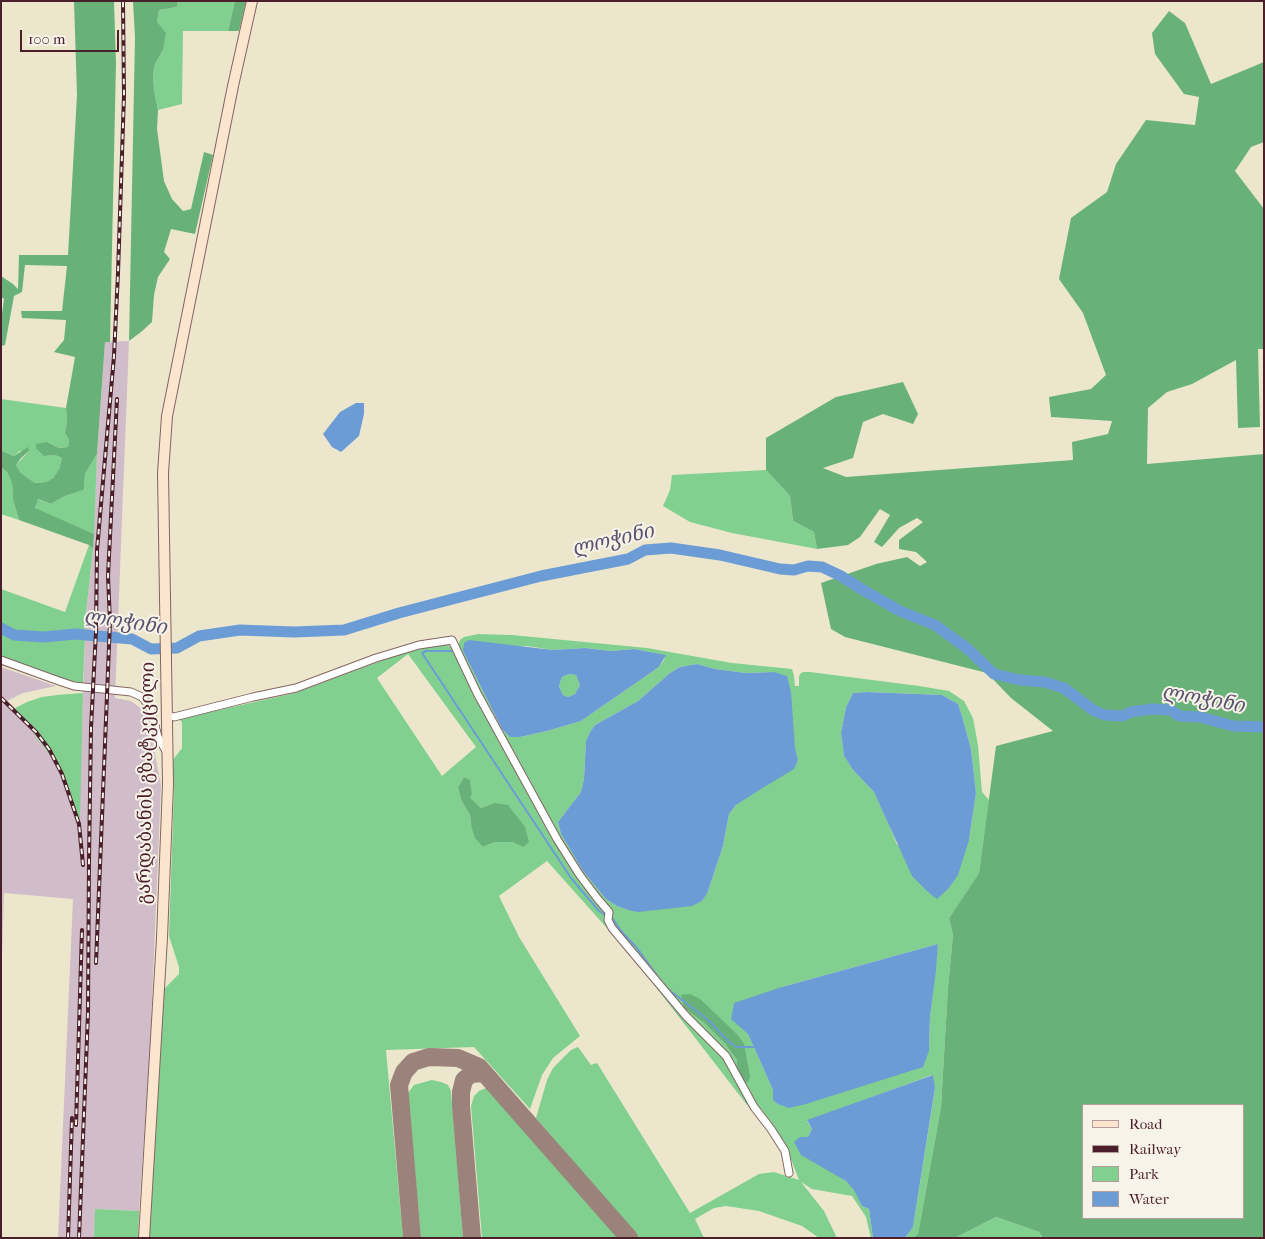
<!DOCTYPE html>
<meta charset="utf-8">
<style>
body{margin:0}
#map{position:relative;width:1265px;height:1239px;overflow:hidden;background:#ece7cc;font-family:"IM FELL French Canon",serif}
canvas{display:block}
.frame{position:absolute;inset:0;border:2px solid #4a1f2b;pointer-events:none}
.legend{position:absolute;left:1082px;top:1104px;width:162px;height:115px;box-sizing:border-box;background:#f7f3e8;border:1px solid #b29e9c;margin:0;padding:6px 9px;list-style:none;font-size:15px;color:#4a1f2b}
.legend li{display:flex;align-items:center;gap:10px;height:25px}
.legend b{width:25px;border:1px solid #b29e9c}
.scale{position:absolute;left:20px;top:30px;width:99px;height:22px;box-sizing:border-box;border:2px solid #4a1f2b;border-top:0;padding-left:6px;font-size:15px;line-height:18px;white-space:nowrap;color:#4a1f2b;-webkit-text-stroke:4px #f7f3e8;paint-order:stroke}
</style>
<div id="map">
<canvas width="1265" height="1239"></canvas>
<div class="frame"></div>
<ul class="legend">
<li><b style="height:6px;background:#fbe5cf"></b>Road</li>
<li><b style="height:6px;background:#4a1f2b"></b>Railway</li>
<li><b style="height:14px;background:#81d08f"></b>Park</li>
<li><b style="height:14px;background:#6c9cd6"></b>Water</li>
</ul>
<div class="scale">100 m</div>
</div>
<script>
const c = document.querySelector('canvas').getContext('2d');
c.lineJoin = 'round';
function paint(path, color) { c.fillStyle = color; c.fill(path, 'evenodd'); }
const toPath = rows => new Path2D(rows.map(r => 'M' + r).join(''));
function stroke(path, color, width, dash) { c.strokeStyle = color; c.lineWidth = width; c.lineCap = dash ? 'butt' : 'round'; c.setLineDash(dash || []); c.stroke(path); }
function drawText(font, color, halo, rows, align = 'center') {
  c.font = font + ' "IM FELL French Canon","Noto Serif Georgian",serif'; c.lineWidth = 4; c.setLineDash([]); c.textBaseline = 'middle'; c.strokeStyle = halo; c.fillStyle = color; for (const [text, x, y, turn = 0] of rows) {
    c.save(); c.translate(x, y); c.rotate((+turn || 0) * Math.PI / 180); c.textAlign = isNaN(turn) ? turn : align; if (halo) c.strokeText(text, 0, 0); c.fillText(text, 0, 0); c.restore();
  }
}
const industrial = toPath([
 [129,341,115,698,131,701,142,709,149,723,161,785,150,1050,139,1211,96,1209,94,1238,58,1238,73,899,4,893,1,988,1,667,56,686,23,693,7,701,15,708,61,770,79,818,83,693,86,613,93,549,97,454,105,342]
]);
const green = toPath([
 [178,1,235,1,228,31,183,31,182,104,158,110,154,90,153,74,155,64,163,50,157,22,159,10,177,7],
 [1,399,66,408,67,421,65,433,69,440,68,447,59,448,47,442,44,456,55,455,62,458,59,469,53,478,46,482,35,483,21,473,16,465,29,451,20,451,14,456,2,451],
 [97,454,94,534,35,509,37,499,51,504,65,496,84,490,85,474],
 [1,467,7,472,12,483,13,500,19,520,1,514],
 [766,470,790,496,793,521,814,532,817,549,732,533,690,522,663,506,670,490,672,475],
 [89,545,93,549,86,613,83,683,71,682,1,656,1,589,65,612],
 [478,634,512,635,647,648,732,663,792,669,794,676,795,686,799,686,799,677,800,674,803,672,810,672,919,686,949,691,964,701,973,718,978,745,982,792,989,800,979,873,949,918,953,935,948,987,941,1107,918,1234,913,1238,905,1238,913,1227,935,1089,932,1075,807,1121,812,1129,808,1137,832,1172,846,1181,855,1190,862,1206,869,1209,873,1238,871,1238,866,1217,852,1196,812,1189,801,1182,824,1211,837,1238,819,1238,802,1226,759,1211,726,1206,714,1208,695,1219,704,1238,638,1238,536,1118,547,1080,553,1068,571,1050,578,1047,591,1065,597,1063,690,1213,759,1174,774,1172,799,1180,787,1149,769,1119,755,1102,747,1105,631,955,547,861,499,896,519,937,580,1036,553,1058,542,1075,530,1109,474,1047,386,1050,403,1238,149,1238,163,990,179,974,179,967,169,936,174,790,172,761,182,748,182,722,179,719,295,693,413,649,446,644,452,648,458,646,460,640,464,637],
 [527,646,553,650,585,648,611,651,634,649,665,655,664,660,659,667,581,721,547,731,520,737,510,737,502,729,463,651],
 [408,654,476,747,442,776,377,678],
 [697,664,715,669,746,673,774,672,798,761,736,805,729,814,723,846,707,894,702,901,628,910,617,906,606,899,583,871,561,834,558,822,581,792,584,779,586,741,590,732,595,725,638,701,670,673,680,667],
 [867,692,942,695,958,704,962,716,971,749,976,793,969,840,897,845,888,822,874,792,853,770,844,756,841,733,846,707,853,693],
 [464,777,470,781,472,793,469,798,481,808,494,803,523,847,512,842,495,842,483,847,471,825,470,815,461,800,458,787],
 [938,944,930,1017,929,1051,773,1100,773,1090,748,1034,782,987],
 [684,1008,718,1017,737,1034,737,1071,737,1060,725,1044,704,1023],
 [569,674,576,675,580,685,575,694,568,697,563,695,559,686,562,677],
 [83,693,80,820,61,770,15,708,27,702,42,697,57,695],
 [432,1080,441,1082,448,1085,451,1091,463,1238,421,1238,408,1093,414,1085],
 [486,1088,493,1090,504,1100,618,1238,482,1238,471,1106,474,1096,479,1091],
 [95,1209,139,1211,138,1238,94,1238],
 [996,1217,1039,1232,1043,1238,955,1238]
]);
const forest = toPath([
 [74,1,114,1,116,63,110,342,105,342,97,454,85,474,84,490,65,496,51,504,38,499,35,508,94,534,93,549,89,545,19,520,13,500,12,483,7,472,1,467,1,449,2,451,14,456,28,447,29,451,21,458,16,465,21,473,35,483,46,482,53,478,59,469,62,458,55,455,44,456,36,448,36,444,47,442,59,448,68,447,69,440,65,433,67,421,66,408,75,357,54,352,64,340,66,320,22,318,21,311,62,311,67,266,25,265,22,292,14,296,5,345,1,346,1,321,4,299,1,297,1,276,13,284,18,289,19,255,68,255,77,95],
 [133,1,178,1,177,7,159,10,157,22,166,33,163,50,155,64,153,74,154,90,158,110,157,129,164,181,172,199,183,211,191,209,204,152,213,155,195,234,171,229,164,252,170,259,158,277,154,295,152,322,141,332,129,341,135,37],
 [235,1,246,1,239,31,228,31],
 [1169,11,1185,23,1211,84,1264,62,1264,142,1251,147,1235,171,1264,209,1264,349,1258,349,1260,427,1238,428,1236,360,1192,384,1167,392,1148,408,1147,464,1264,454,1264,1238,1043,1238,1039,1232,996,1217,955,1238,913,1238,918,1234,941,1107,948,987,953,935,949,918,979,873,996,746,1053,731,1011,698,987,673,845,637,831,629,821,583,876,564,907,557,920,566,927,562,916,552,899,549,899,540,923,522,917,518,899,528,882,547,874,542,890,515,880,509,860,537,848,545,817,549,814,532,793,521,790,496,766,470,766,438,836,397,903,382,918,414,913,424,883,414,863,422,853,458,823,468,846,477,1073,460,1072,442,1108,434,1112,421,1051,417,1049,397,1091,389,1106,375,1083,313,1059,279,1071,218,1107,192,1116,164,1146,120,1195,125,1199,97,1184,94,1155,54,1152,33],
 [1244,1105,1244,1218,1084,1218,1084,1105],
 [464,777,470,780,472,793,470,798,481,808,494,803,508,805,525,827,529,842,523,847,512,842,495,842,483,847,475,838,471,825,470,815,461,800,458,787],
 [690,994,700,999,737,1034,744,1044,750,1076,748,1083,741,1079,737,1071,737,1060,725,1044,704,1023,684,1008,681,995]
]);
const water = toPath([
 [356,403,364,403,364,414,359,436,341,452,332,447,323,434,340,412],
 [469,640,553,650,585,648,611,651,634,649,666,655,659,667,581,721,547,731,520,737,510,737,502,729,463,651,464,643],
 [569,674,576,675,580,685,575,694,568,697,563,695,559,686,562,677],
 [697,664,715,669,746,673,774,672,787,676,791,692,795,748,798,760,794,769,761,789,736,805,729,814,723,846,707,894,702,901,692,906,638,912,628,910,617,906,606,899,583,871,561,834,558,822,581,792,584,779,586,741,590,732,595,725,638,701,670,673,680,667],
 [867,692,942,695,958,704,962,716,971,749,976,793,969,840,958,875,948,889,937,899,928,892,912,876,874,792,853,770,844,756,841,733,846,707,853,693],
 [938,944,936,970,930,1017,929,1051,923,1067,806,1104,789,1108,778,1104,773,1100,773,1090,748,1034,731,1019,734,1003,782,987],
 [933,1075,935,1088,913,1227,905,1238,873,1238,869,1209,862,1206,854,1190,846,1181,801,1155,794,1142,800,1137,808,1137,812,1129,807,1120]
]);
const stream = toPath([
 [452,651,426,651,422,653,571,878,599,911,604,914],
 [613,919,622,932,637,948,661,981],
 [669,990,707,1019,730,1043,737,1047,753,1047]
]);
const river = toPath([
 [1,628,14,635,44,637,75,634,132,639,151,649,177,648,199,636,240,630,294,632,344,630,399,613,541,576,628,559,645,550,671,548,720,555,780,569,794,570,808,566,822,567,841,576,863,590,900,611,935,625,968,649,994,674,1020,680,1044,682,1064,688,1093,710,1104,715,1122,716,1131,712,1152,709,1171,710,1179,716,1200,717,1233,726,1264,727]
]);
const taxiway = toPath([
 [412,1238,399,1085,404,1072,413,1062,429,1057,458,1058,479,1067,629,1238],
 [472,1238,461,1106,461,1092,464,1080,471,1074,484,1073]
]);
const minor = toPath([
 [1,660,59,681,74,686,131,692,142,697,150,707,158,737,166,751],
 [167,715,174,717,253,697,296,688,376,658,419,645,452,640,477,693,557,839,579,874,597,898,609,912,608,920,612,928,686,1016,726,1056,754,1107,771,1129,785,1151,789,1173]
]);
const secondary = toPath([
 [144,1238,162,938,168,784,163,473,167,416,233,86,252,1]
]);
const rail = toPath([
 [1,698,36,732,49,749,62,774,79,824,83,865],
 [96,963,110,622,108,576,117,399],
 [76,1125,82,930],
 [68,1238,72,1118],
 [79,1238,88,1013,89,860,91,728,96,631,97,550,114,356,118,273,124,95,123,1]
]);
const streetNames = [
 ["გარდაბანის გზატკეცილი",147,783,-89]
];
const waterNames = [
 ["ლოჭინი",613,541,-13],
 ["ლოჭინი",125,623,8],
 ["ლოჭინი",1203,700,10]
];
paint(industrial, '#d1bdc9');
paint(green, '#81d08f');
paint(forest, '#68b27a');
paint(water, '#6c9cd6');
stroke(stream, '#6c9cd6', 2);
stroke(river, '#6c9cd6', 11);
stroke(taxiway, '#9b837c', 18);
stroke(minor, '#836563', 9);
stroke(secondary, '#836563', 12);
stroke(minor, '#fff', 7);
stroke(secondary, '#fbe5cf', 10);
stroke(rail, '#4a1f2b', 4);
stroke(rail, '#f7f3e8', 2, [5.5]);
drawText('19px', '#4a1f2b', '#f7f3e8', streetNames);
drawText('italic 20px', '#58516f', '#f7f3e8', waterNames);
</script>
